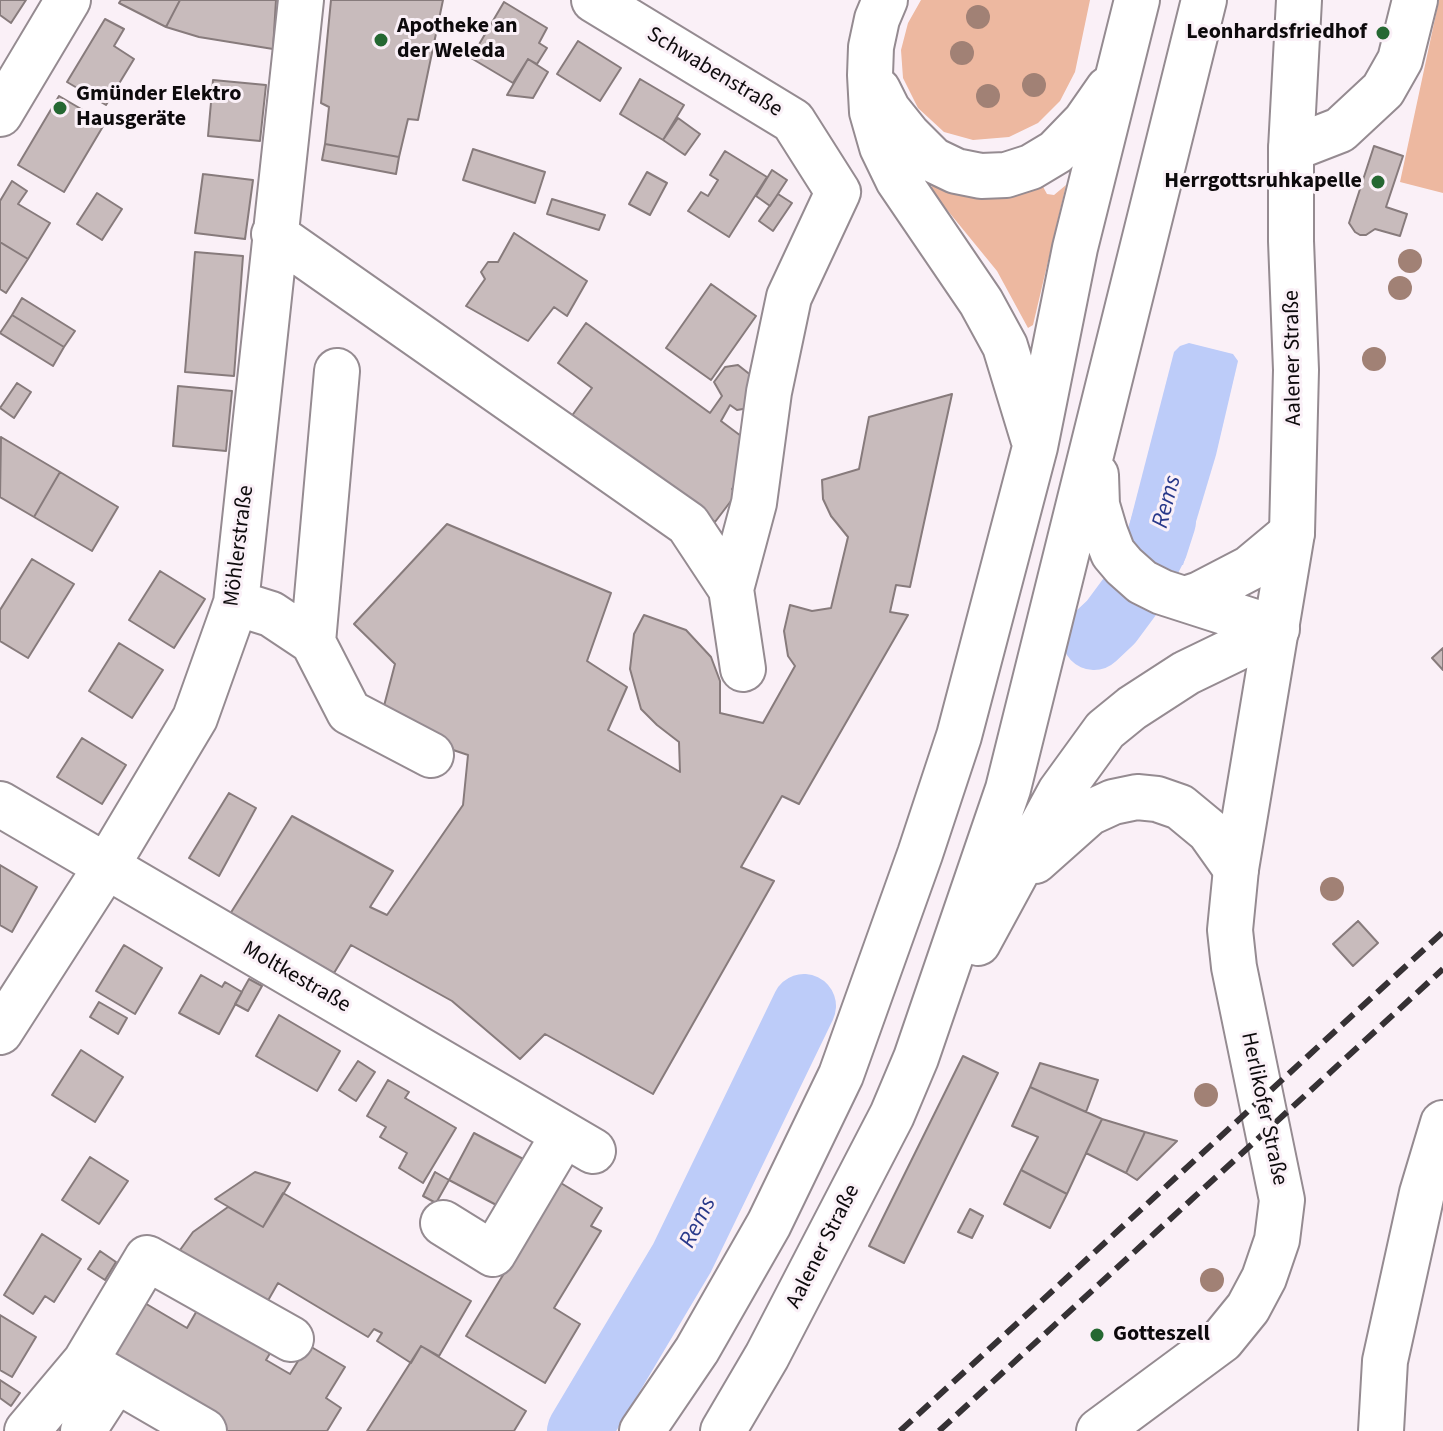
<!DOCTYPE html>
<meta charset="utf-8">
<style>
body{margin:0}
canvas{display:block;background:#faf0f7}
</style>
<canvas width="1443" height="1431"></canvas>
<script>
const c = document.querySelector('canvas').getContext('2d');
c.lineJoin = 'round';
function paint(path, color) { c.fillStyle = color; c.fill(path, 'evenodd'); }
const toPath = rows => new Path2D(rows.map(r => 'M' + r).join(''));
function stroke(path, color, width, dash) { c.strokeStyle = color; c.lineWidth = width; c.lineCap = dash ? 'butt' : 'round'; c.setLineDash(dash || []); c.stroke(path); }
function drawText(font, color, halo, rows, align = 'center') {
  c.font = font + ' "Source Sans 3",sans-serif'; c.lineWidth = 6; c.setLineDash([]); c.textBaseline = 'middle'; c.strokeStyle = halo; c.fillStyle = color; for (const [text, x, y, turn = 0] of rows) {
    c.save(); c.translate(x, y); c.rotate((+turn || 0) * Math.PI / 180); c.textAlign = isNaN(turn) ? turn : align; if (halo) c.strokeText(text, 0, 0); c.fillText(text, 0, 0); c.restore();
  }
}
const green = toPath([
 [921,0,1090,0,1075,72,1060,101,1038,123,1009,137,973,140,944,132,918,108,903,78,901,50,908,23],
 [1439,0,1443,0,1443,193,1400,182],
 [936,181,1042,185,1047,194,1054,195,1066,185,1033,325,1028,328,997,271,930,189]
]);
const water = toPath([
 [1189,343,1233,354,1238,361,1216,455,1183,565,1164,566,1143,552,1129,526,1174,352,1180,346]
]);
const river = toPath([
 [1094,638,1111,622,1131,595,1156,546,1164,521],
 [579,1431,682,1258,804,1006]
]);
const building = toPath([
 [0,0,26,0,11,23,0,15,0,0],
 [121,0,180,0,166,27,119,3,121,0],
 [180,0,276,0,273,49,199,37,166,27,180,0],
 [331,0,443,0,418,120,408,119,399,157,325,144,329,107,321,103,331,0],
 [504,2,547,28,539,43,547,48,537,64,528,59,513,83,471,58,504,2],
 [105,19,124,29,114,46,134,59,106,105,67,82,105,19],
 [578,41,621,68,600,101,557,74,578,41],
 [528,59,548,72,533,98,507,95,528,59],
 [640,79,684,105,663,140,620,114,640,79],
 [213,80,266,85,260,141,208,136,213,80],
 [59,96,105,123,64,192,18,165,59,96],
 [678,118,700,134,685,155,663,140,678,118],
 [325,144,399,157,396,174,322,160,325,144],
 [1374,146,1403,156,1386,207,1407,214,1400,236,1375,229,1366,235,1360,235,1355,232,1349,223,1374,146],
 [473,149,545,172,535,203,463,180,473,149],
 [725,151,767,177,729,237,688,211,701,192,708,196,718,180,710,175,725,151],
 [772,170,787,180,770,206,756,196,772,170],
 [647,172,667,183,650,215,629,204,647,172],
 [203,174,253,180,245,239,195,233,203,174],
 [12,181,27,191,18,204,50,223,28,259,0,242,0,201,12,181],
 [97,193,122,209,102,240,77,224,97,193],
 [778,194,792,203,773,231,759,221,778,194],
 [552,199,605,215,599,230,547,214,552,199],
 [514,233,587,281,567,316,554,307,528,341,466,306,485,279,481,272,488,262,498,262,514,233],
 [0,242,28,259,6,293,0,289,0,242],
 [195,252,243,256,234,376,185,372,195,252],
 [711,284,756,316,711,380,666,348,711,284],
 [22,298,75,331,64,347,12,315,22,298],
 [12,315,64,347,53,366,0,333,12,315],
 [586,323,710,413,722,396,714,382,725,367,738,365,757,380,749,408,737,410,730,405,721,421,761,451,732,489,737,493,715,522,571,417,592,388,558,363,586,323],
 [17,383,31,392,14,418,0,408,17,383],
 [178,386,232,391,226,451,173,446,178,386],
 [952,394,910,587,896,585,890,612,908,615,799,804,782,796,741,867,774,881,653,1094,545,1034,520,1059,452,1001,351,945,334,973,230,914,292,816,393,871,370,907,387,915,463,805,468,755,379,725,395,664,354,624,447,524,611,593,587,661,627,687,608,730,680,772,679,742,657,725,641,709,630,669,634,634,644,615,686,630,711,657,720,681,720,713,763,723,795,666,788,656,784,631,790,605,812,611,831,608,848,537,831,516,823,499,822,480,859,469,869,417,952,394],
 [1,437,60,472,34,517,0,497,1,437],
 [60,472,118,507,92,551,34,517,60,472],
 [32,559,74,584,28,658,0,641,0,610,32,559],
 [160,571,205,599,174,648,129,620,160,571],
 [119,643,163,670,132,718,89,691,119,643],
 [1443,648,1443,670,1432,658,1443,648],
 [82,738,126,765,102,804,57,777,82,738],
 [229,793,256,808,219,876,189,858,229,793],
 [0,865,37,887,12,932,0,925,0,865],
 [1358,921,1378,943,1353,966,1333,944,1358,921],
 [124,945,162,968,135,1014,96,991,124,945],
 [201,975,222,987,225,982,242,992,219,1034,179,1013,201,975],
 [249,979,262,986,248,1011,235,1004,249,979],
 [99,1002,127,1018,118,1034,90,1017,99,1002],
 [279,1015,340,1051,317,1091,256,1056,279,1015],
 [81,1050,123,1077,95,1122,52,1095,81,1050],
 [963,1056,998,1073,904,1263,869,1246,963,1056],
 [358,1061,375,1072,356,1101,339,1090,358,1061],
 [1040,1063,1098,1080,1086,1112,1030,1087,1040,1063],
 [388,1080,409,1092,405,1098,456,1128,423,1183,399,1168,407,1153,380,1137,386,1127,367,1116,388,1080],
 [1030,1087,1102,1119,1067,1194,1021,1170,1038,1137,1012,1126,1030,1087],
 [1102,1119,1145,1132,1126,1173,1086,1153,1102,1119],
 [1145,1132,1177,1141,1137,1180,1126,1173,1145,1132],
 [474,1133,527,1161,502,1208,449,1180,474,1133],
 [90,1157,128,1181,99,1224,62,1200,90,1157],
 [1021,1170,1067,1194,1050,1228,1004,1204,1021,1170],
 [255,1172,290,1183,263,1227,215,1199,255,1172],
 [435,1172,449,1180,436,1203,423,1196,435,1172],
 [551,1177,602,1208,591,1226,601,1231,554,1308,580,1324,545,1383,466,1336,548,1201,551,1177],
 [283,1193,471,1301,439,1356,421,1346,411,1363,377,1341,382,1333,374,1329,368,1337,278,1283,266,1304,175,1257,193,1232,228,1207,263,1227,283,1193],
 [970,1209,983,1216,972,1238,958,1232,970,1209],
 [42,1234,81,1259,54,1302,45,1296,33,1314,4,1295,42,1234],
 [100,1251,116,1262,105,1280,88,1269,100,1251],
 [138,1299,187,1328,199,1307,272,1350,266,1360,290,1374,308,1345,345,1367,326,1398,341,1408,327,1431,219,1431,106,1353,138,1299],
 [0,1315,36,1337,12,1377,0,1370,0,1315],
 [421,1346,526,1411,514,1431,367,1431,421,1346],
 [0,1380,20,1393,11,1406,0,1398,0,1380]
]);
const minor = toPath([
 [594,0,793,121,838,192,789,297,769,392,754,503,731,589,743,669],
 [0,114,68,0],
 [1291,149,1340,130,1383,90,1400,60,1415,0],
 [274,234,688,524,731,589],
 [236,603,271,614,313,642,349,712,431,755],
 [313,642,337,371],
 [0,804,593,1151],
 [0,1032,106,867,195,718,236,603,301,0],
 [443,1223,493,1254,564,1134],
 [85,1362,204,1431],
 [27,1431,85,1362,147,1258,291,1339],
 [83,1431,116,1380]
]);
const major = toPath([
 [1099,1431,1222,1340,1248,1308,1264,1278,1277,1240,1282,1200,1234,967,1230,930,1236,869,1292,533,1296,370,1291,241,1291,149,1299,0],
 [1381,1431,1385,1361,1422,1193,1443,1123]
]);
const highway = toPath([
 [885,0,877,19,871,47,870,75,872,112,882,147,898,180,981,302,1005,346,1033,438],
 [878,90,888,110,908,135,933,160,956,171,981,176,1006,175,1031,167,1056,152,1085,122,1108,89],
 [1096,475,1097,505,1105,532,1113,553,1124,566,1142,582,1162,592,1277,629],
 [1185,599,1200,594,1250,568,1292,533],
 [1035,861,1089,813,1113,802,1137,797,1157,799,1180,807,1209,831,1236,869],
 [978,943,1060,792,1105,730,1132,708,1186,673,1277,629],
 [642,1431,697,1350,769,1224,841,1075,920,854,959,736,1035,447,1075,248,1137,0],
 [723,1431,767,1356,892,1115,916,1058,1008,789,1204,0]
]);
const rail = toPath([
 [900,1431,1443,932],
 [939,1431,1443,969]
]);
const trees = [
 [978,17],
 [962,53],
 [1034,85],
 [988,96],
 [1410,261],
 [1400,288],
 [1374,359],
 [1332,889],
 [1206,1095],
 [1212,1280]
];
const markers = [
 [1383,33,8,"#256832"],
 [381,40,8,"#256832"],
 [60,108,8,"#256832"],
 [1378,182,8,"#256832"],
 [1097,1335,8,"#256832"]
];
const poiNames = [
 ["Apotheke an",397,27],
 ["der Weleda",397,52],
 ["Leonhardsfriedhof",1367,33,"right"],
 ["Gmünder Elektro",76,95],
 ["Hausgeräte",76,120],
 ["Herrgottsruhkapelle",1362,182,"right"],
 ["Gotteszell",1113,1335]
];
const streetNames = [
 ["Schwabenstraße",714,73,31],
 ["Aalener Straße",1294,358,-91],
 ["Möhlerstraße",240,546,-83],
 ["Moltkestraße",296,978,30],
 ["Herlikofer Straße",1263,1109,78],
 ["Aalener Straße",824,1247,-63]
];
const waterNames = [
 ["Rems",1168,502,-75],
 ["Rems",699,1223,-64]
];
paint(green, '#edb8a0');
paint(water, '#bdccf9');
stroke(river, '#bdccf9', 64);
paint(building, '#c8bbbc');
stroke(building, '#877b7c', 2);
stroke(minor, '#958b91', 48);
stroke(major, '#958b91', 48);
stroke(highway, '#958b91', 48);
stroke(minor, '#fff', 44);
stroke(major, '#fff', 44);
stroke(highway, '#fff', 44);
stroke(rail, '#353134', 6, [16, 8]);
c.fillStyle = '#a18175';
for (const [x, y] of trees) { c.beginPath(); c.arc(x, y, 12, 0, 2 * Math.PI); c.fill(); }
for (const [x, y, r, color] of markers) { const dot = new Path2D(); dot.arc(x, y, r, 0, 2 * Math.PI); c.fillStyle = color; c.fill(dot); stroke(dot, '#faf0f7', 3); }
drawText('bold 22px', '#0d0a0c', '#faf0f7', poiNames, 'left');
drawText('22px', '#0d0a0c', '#faf0f7', streetNames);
drawText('italic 24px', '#28388a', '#faf0f7', waterNames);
</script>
